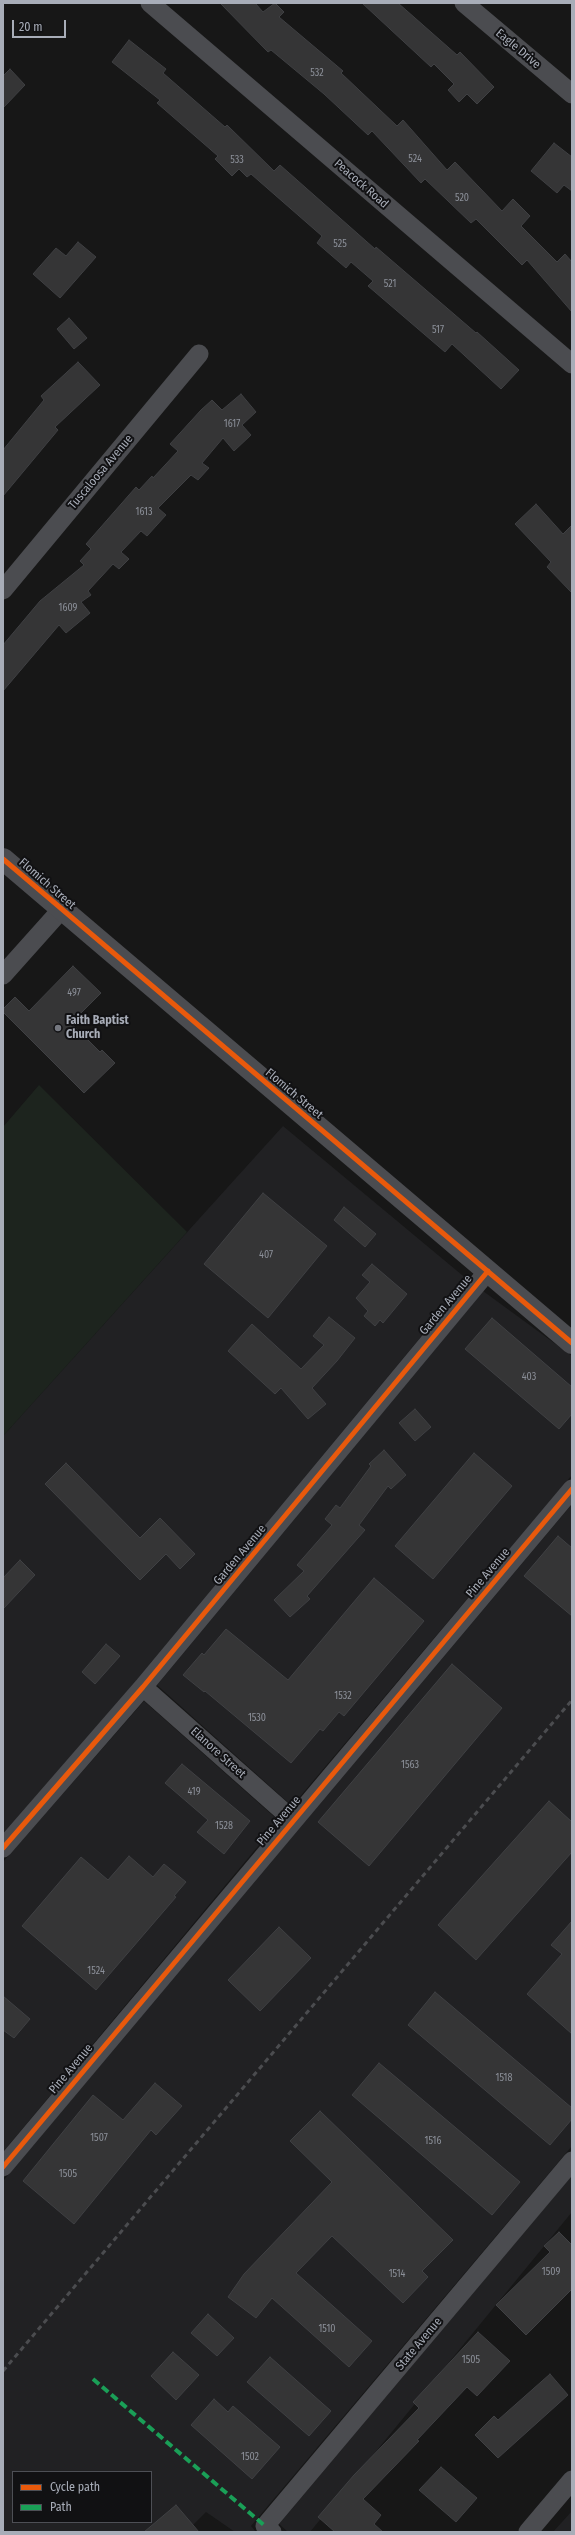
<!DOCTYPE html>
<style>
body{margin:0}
#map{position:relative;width:575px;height:2535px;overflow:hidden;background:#171717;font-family:"Fira Sans Condensed",sans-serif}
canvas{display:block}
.frame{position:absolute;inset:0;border:4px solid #a8adb8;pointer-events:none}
.legend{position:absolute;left:12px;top:2471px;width:140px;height:52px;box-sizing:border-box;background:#111113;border:1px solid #4d4f55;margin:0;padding:5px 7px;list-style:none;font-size:12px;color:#a8adb8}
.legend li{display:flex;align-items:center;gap:8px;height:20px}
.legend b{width:20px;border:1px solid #4d4f55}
.scale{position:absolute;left:12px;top:20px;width:54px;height:18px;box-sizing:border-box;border:2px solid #a8adb8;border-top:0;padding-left:5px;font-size:12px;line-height:14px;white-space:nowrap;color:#a8adb8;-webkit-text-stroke:3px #111113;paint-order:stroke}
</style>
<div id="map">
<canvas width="575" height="2535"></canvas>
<div class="frame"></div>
<ul class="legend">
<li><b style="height:5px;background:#e8590c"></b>Cycle path</li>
<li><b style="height:5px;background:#1a9f57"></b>Path</li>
</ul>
<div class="scale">20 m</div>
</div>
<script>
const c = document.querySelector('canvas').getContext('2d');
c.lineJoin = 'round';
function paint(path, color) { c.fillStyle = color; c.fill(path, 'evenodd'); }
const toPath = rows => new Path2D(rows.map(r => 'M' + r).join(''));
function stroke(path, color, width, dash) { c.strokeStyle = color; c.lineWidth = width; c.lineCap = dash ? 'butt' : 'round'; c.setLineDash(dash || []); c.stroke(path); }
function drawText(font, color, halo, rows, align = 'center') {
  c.font = font + ' "Fira Sans Condensed",sans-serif'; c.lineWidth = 4; c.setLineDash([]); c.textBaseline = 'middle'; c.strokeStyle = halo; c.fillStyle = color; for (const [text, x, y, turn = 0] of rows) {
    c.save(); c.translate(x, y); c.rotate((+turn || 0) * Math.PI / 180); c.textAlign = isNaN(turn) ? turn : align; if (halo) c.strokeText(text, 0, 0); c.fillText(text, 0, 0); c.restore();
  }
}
const built = toPath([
 [283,1126,468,1280,136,1681,3,1834,3,1436],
 [483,1291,572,1356,572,1475,292,1806,157,1685],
 [572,1504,572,2146,251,2526,256,2532,235,2532,206,2512,186,2532,3,2532,3,2181],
 [13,2472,151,2472,151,2522,13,2522],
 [144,1701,279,1821,3,2152,3,1862],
 [572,2175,572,2212,310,2532,288,2532,279,2524],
 [572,2511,572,2532,553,2532]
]);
const green = toPath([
 [39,1085,187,1232,3,1436,3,1127]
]);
const building = toPath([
 [220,3,255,3,263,12,275,3,284,12,279,17,343,71,341,73,397,126,403,120,447,170,455,162,502,211,513,199,530,216,521,226,557,262,565,254,572,262,572,312,527,260,522,265,476,219,471,223,425,179,421,183,372,131,368,135,324,94,271,50,268,52,220,3],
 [362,3,398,3,457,55,460,52,494,87,477,104,467,94,459,102,448,90,454,84,434,64,431,67,362,3],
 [129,40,166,69,163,73,225,127,227,125,274,171,280,165,375,249,376,247,476,333,477,332,519,370,501,389,452,344,445,352,368,286,373,281,351,262,346,268,317,243,322,236,251,174,247,177,239,169,232,176,215,159,218,156,157,103,160,100,112,62,129,40],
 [10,69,25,85,3,108,3,76,10,69],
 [554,143,572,157,572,191,564,185,557,193,531,171,554,143],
 [78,242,96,257,60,298,33,274,56,248,66,256,78,242],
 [69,318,87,338,74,349,57,329,69,318],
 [78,362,100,385,55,427,58,430,3,496,3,450,44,400,41,396,78,362],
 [241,394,256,412,242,425,251,435,234,451,223,438,202,463,209,468,198,480,191,475,158,508,166,515,147,536,141,531,121,552,129,559,119,569,113,564,88,591,91,595,81,602,90,613,66,633,59,625,3,691,3,645,40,601,84,565,80,561,91,549,86,544,136,487,139,490,152,476,153,478,178,451,170,444,201,410,212,400,222,410,241,394],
 [536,504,563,534,572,525,572,593,547,567,551,562,515,524,536,504],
 [73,966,101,993,71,1023,100,1052,102,1050,115,1063,84,1093,3,1012,3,1009,15,997,29,1011,73,966],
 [263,1193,327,1246,268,1318,204,1264,263,1193],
 [344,1207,376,1234,365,1247,334,1220,344,1207],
 [372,1264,407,1294,383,1323,380,1320,375,1326,364,1316,368,1311,356,1298,370,1282,362,1275,372,1264],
 [329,1317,355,1338,337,1361,312,1388,326,1404,308,1419,281,1388,275,1394,228,1351,252,1324,301,1369,324,1345,313,1336,329,1317],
 [492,1318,572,1387,572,1414,559,1429,465,1349,492,1318],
 [415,1409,431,1427,415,1441,399,1423,415,1409],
 [384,1450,406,1475,391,1489,388,1486,359,1525,365,1530,307,1596,310,1599,290,1617,274,1600,304,1571,297,1565,332,1525,325,1519,336,1505,340,1508,371,1466,369,1464,384,1450],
 [474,1453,512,1486,433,1579,395,1546,474,1453],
 [66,1463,140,1538,160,1518,195,1554,180,1569,166,1554,140,1580,45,1484,66,1463],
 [558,1536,572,1548,572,1616,524,1576,558,1536],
 [20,1560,35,1575,3,1609,3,1578,20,1560],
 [374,1578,424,1621,344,1716,339,1712,323,1731,320,1729,291,1763,205,1691,204,1692,183,1675,202,1653,204,1655,226,1629,288,1680,374,1578],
 [106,1644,120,1656,95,1684,82,1672,106,1644],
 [452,1664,502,1708,369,1866,318,1822,452,1664],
 [182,1764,250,1821,224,1854,197,1832,208,1820,165,1783,182,1764],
 [549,1801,572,1822,572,1852,476,1960,438,1925,549,1801],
 [129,1856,153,1877,164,1864,186,1882,174,1896,176,1897,96,1990,22,1926,81,1857,108,1880,129,1856],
 [572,1921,572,2034,527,1994,562,1954,551,1945,572,1921],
 [279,1927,311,1958,260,2011,228,1980,279,1927],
 [435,1992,572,2108,572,2119,550,2145,408,2025,435,1992],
 [3,1996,30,2019,14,2038,3,2030,3,1996],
 [379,2063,520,2182,492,2215,352,2095,379,2063],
 [155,2083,182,2106,156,2135,151,2130,74,2224,23,2181,93,2095,123,2120,155,2083],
 [320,2111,453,2240,422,2271,428,2277,403,2303,332,2236,296,2273,372,2341,349,2367,272,2298,256,2318,228,2297,244,2274,332,2182,290,2141,320,2111],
 [559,2232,572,2245,572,2289,526,2335,496,2305,550,2252,544,2246,559,2232],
 [208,2314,234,2338,217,2356,191,2333,208,2314],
 [478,2332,510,2361,477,2396,467,2387,417,2440,419,2441,363,2499,381,2515,374,2524,383,2532,335,2532,318,2517,354,2475,419,2408,413,2402,478,2332],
 [173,2352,199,2375,176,2400,151,2376,173,2352],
 [270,2357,331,2411,309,2436,247,2382,270,2357],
 [550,2374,568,2395,498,2458,475,2435,494,2416,498,2420,550,2374],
 [214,2399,228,2412,233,2406,280,2447,252,2479,191,2425,214,2399],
 [441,2467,477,2498,456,2522,419,2490,441,2467],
 [176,2505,199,2532,144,2532,176,2505]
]);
const minor = toPath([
 [150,3,572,364],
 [464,3,572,94],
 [3,590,199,354],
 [3,975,61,910],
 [143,1687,293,1820],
 [3,1848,143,1687,488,1271],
 [3,2167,572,1489],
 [272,2532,265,2526,572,2161],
 [528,2532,572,2480]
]);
const tertiary = toPath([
 [3,859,572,1343]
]);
const rail = toPath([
 [3,2371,572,1700]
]);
const quiet = toPath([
 [93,2379,265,2526]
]);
const cycleway = toPath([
 [3,859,572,1343],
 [3,1848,143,1687,488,1271],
 [3,2167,572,1489]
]);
const markers = [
 [58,1028,4,"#757880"]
];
const numberNames = [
 ["532",317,73],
 ["524",415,159],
 ["533",237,160],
 ["520",462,198],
 ["525",340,244],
 ["521",390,284],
 ["517",438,330],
 ["1617",232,424],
 ["1613",144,512],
 ["1609",68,608],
 ["497",74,993],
 ["407",266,1255],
 ["403",529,1377],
 ["1532",343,1696],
 ["1530",257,1718],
 ["1563",410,1765],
 ["419",194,1792],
 ["1528",224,1826],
 ["1524",96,1971],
 ["1518",504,2078],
 ["1507",99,2138],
 ["1516",433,2141],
 ["1505",68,2174],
 ["1509",551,2272],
 ["1514",397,2274],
 ["1510",327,2329],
 ["1505",471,2360],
 ["1502",250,2457]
];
const streetNames = [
 ["Eagle Drive",518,49,40],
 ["Peacock Road",361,184,41],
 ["Tuscaloosa Avenue",101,472,-50],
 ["Flomich Street",47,884,41],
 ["Flomich Street",294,1094,40],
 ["Garden Avenue",446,1305,-50],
 ["Garden Avenue",240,1555,-50],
 ["Pine Avenue",488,1573,-50],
 ["Elanore Street",218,1753,42],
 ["Pine Avenue",279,1821,-50],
 ["Pine Avenue",71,2069,-50],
 ["State Avenue",419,2344,-50]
];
const poiNames = [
 ["Faith Baptist",66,1021],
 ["Church",66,1035]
];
paint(built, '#212123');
paint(green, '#1d241e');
paint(building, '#353536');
stroke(building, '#3f4043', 1);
stroke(minor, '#4b4c50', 19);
stroke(tertiary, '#4b4c50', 22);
stroke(rail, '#4b4c4f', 3, [5, 4]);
stroke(quiet, '#1a9f57', 4, [8, 4]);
stroke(cycleway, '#e8590c', 5);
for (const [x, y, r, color] of markers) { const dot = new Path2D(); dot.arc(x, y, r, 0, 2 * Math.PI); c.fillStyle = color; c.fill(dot); stroke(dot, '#111113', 1.5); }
drawText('10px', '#8b8f98', null, numberNames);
drawText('12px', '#a8adb8', '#111113', streetNames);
drawText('bold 12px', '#a8adb8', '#111113', poiNames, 'left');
</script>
